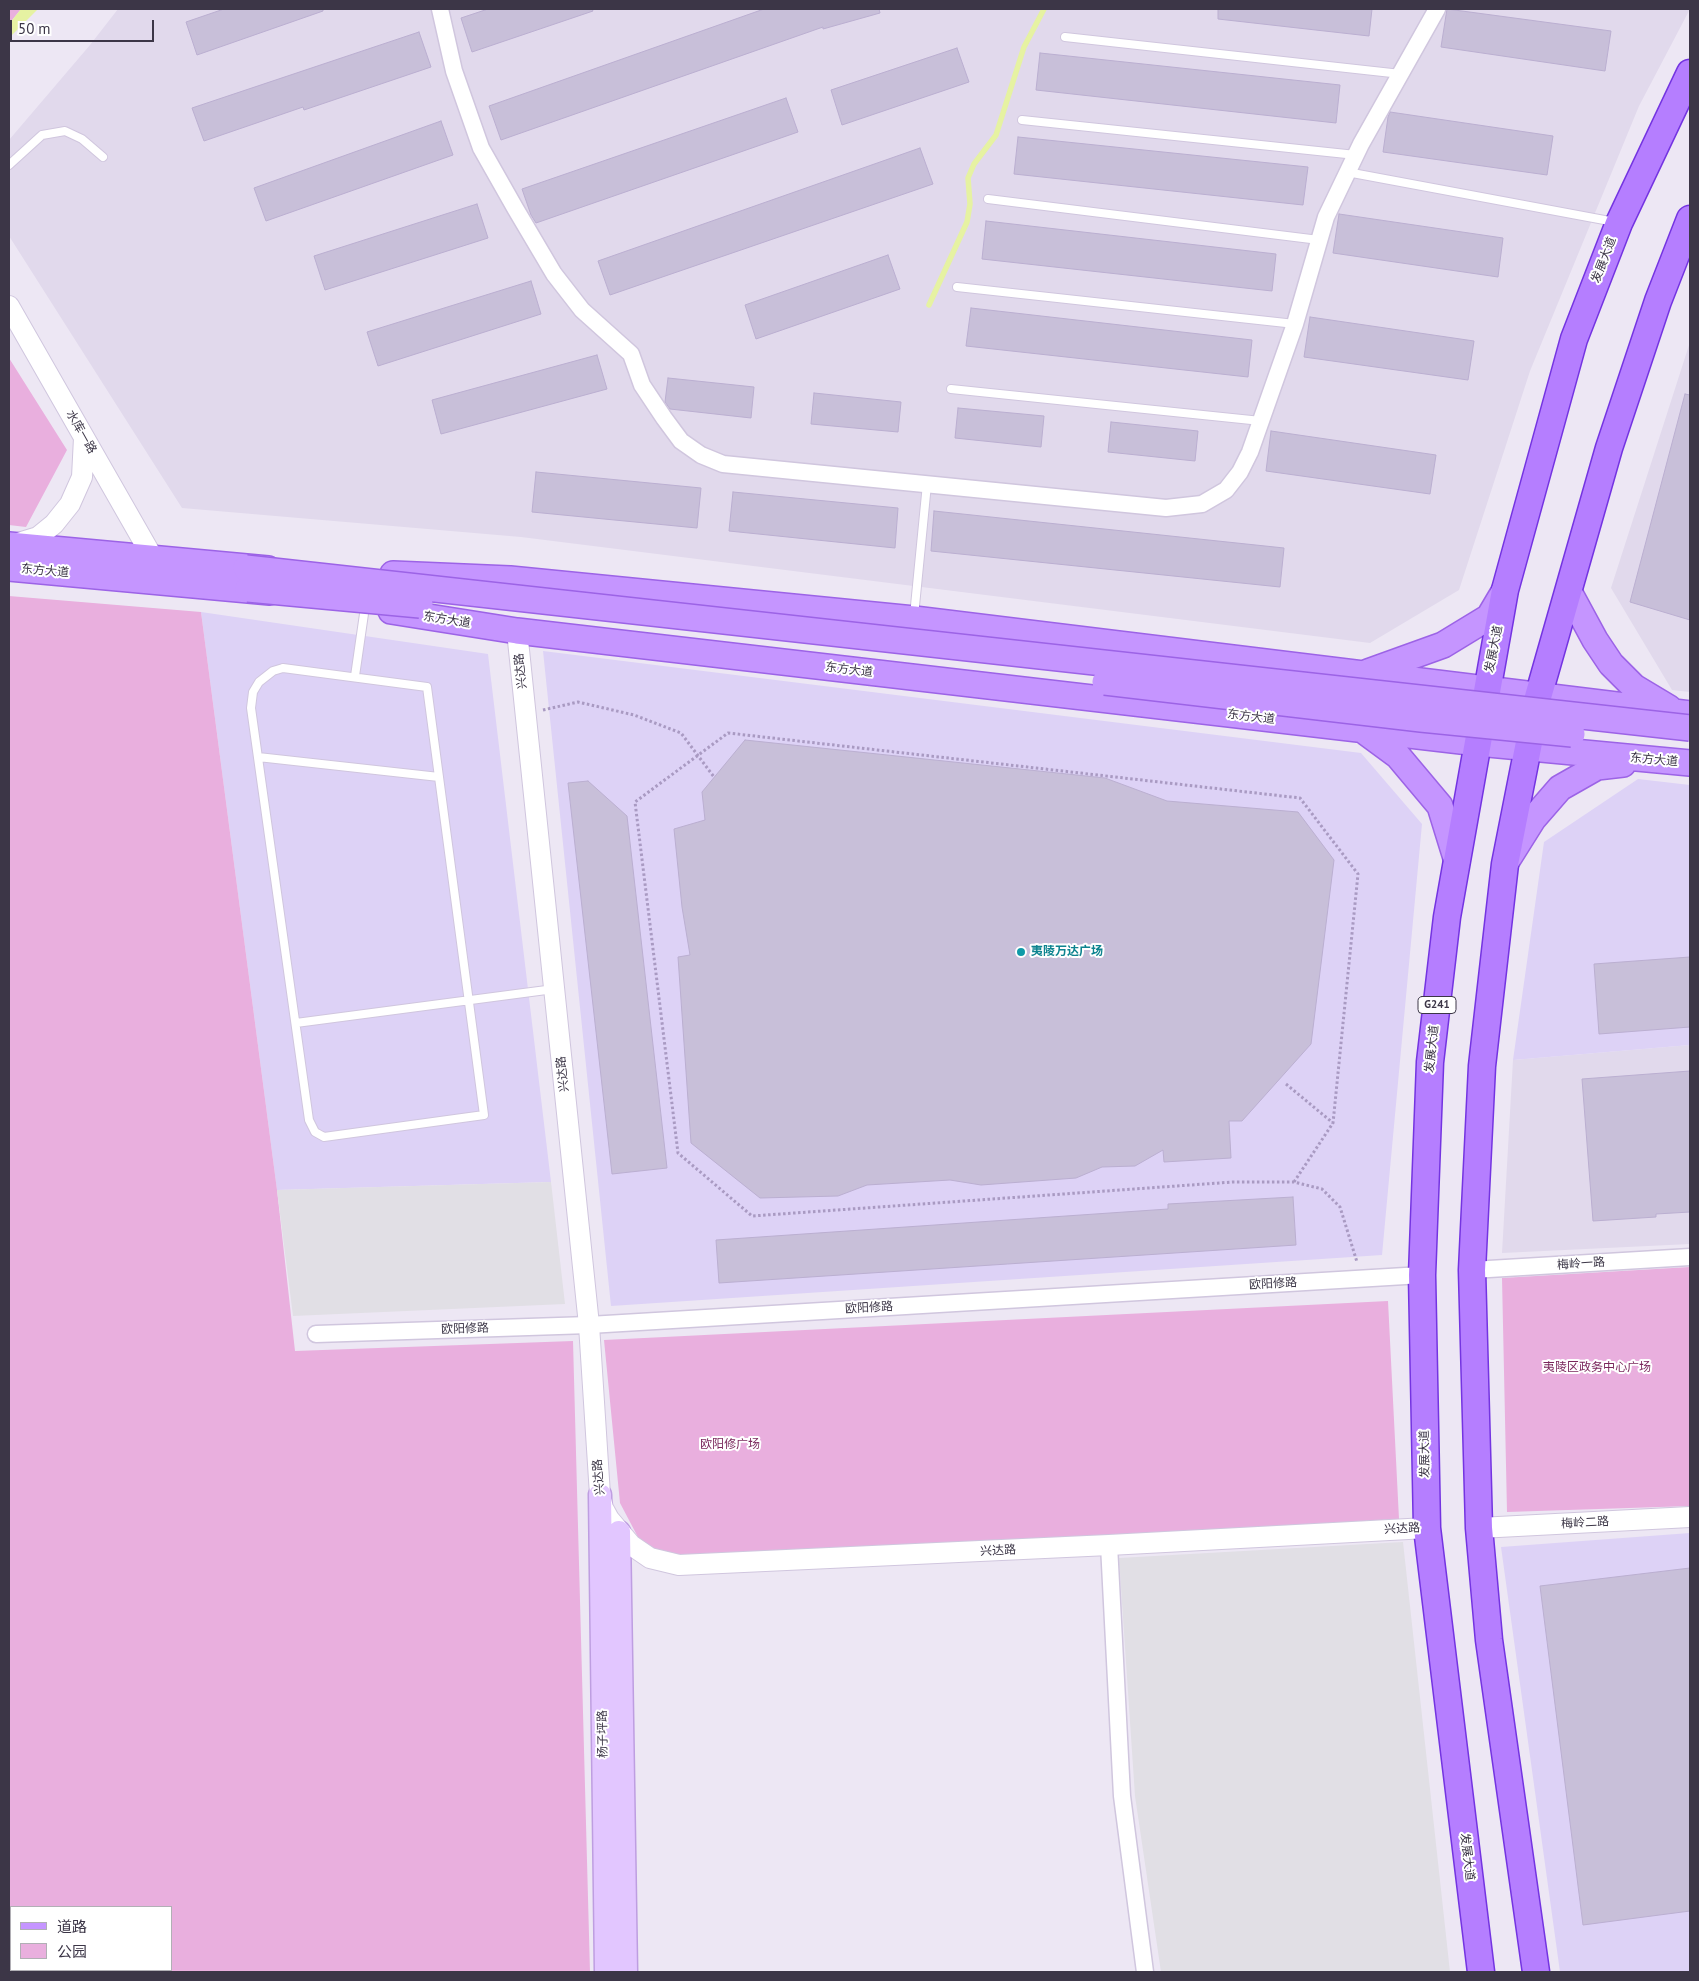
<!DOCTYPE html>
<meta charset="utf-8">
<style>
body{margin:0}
#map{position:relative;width:1699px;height:1981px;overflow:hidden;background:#ede7f4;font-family:"PT Sans","Noto Sans SC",sans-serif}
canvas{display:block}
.frame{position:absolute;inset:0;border:10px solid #3c3647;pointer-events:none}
.legend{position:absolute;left:10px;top:1906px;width:162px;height:65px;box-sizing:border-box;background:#fff;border:1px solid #b1afb5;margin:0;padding:6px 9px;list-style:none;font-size:15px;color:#3c3647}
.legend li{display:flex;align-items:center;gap:10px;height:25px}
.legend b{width:25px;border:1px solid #b1afb5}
.scale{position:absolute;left:10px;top:20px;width:144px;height:22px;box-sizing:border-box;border:2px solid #3c3647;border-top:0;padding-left:6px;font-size:15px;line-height:18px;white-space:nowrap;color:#3c3647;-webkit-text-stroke:4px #fff;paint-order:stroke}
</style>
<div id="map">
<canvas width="1699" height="1981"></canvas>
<div class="frame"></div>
<ul class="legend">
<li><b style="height:6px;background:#c595ff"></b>道路</li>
<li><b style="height:14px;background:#e9afde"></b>公园</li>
</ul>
<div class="scale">50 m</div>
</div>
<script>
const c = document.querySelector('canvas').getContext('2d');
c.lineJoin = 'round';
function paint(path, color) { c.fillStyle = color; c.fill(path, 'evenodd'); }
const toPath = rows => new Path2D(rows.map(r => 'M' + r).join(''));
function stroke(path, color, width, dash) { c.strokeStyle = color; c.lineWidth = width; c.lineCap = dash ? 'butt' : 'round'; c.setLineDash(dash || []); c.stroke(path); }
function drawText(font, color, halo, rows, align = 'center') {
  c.font = font + ' "PT Sans","Noto Sans SC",sans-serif'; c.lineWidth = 4; c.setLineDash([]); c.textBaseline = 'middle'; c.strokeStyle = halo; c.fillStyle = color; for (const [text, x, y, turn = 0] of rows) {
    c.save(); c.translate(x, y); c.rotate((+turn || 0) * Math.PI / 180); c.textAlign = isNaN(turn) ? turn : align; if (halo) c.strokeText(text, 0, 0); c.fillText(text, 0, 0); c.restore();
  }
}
const residential = toPath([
 [118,9,1690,9,1639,106,1530,371,1459,590,1370,643,521,537,182,508,9,236,9,140,90,45],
 [1690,342,1690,692,1672,690,1611,588],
 [1690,1045,1690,1244,1502,1253,1513,1060]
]);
const commercial = toPath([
 [201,612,488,654,551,1182,277,1190],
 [543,651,1361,753,1422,824,1382,1255,611,1306],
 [1638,779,1690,785,1690,1045,1513,1060,1544,842],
 [1690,1533,1690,1972,1560,1972,1501,1547]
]);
const green = toPath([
 [9,9,21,9,9,24],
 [9,358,67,450,26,527,9,525],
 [9,596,201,612,277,1190,295,1351,573,1341,590,1972,9,1972],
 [11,1907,171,1907,171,1970,11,1970],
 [1690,1267,1690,1506,1507,1512,1502,1278],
 [1388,1301,1399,1519,677,1560,640,1541,620,1503,604,1340]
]);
const parking = toPath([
 [551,1182,565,1304,293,1316,277,1190],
 [1403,1542,1450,1972,1161,1972,1135,1796,1119,1558]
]);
const water = toPath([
 [21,9,38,9,9,38,9,24]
]);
const stream = toPath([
 [929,305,967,222,970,204,968,178,974,164,996,135,1024,47,1044,9]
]);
const building = toPath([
 [224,9,323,9,323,11,197,55,186,22,224,9],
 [488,9,592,9,593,11,472,52,461,18,488,9],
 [764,9,879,9,880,13,823,29,823,27,501,140,489,106,764,9],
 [1218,9,1372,9,1369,36,1218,19,1218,9],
 [1447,9,1611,31,1605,71,1441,47,1447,9],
 [419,32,431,67,304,110,303,107,204,141,192,108,419,32],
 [957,48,969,82,842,125,831,90,957,48],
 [1040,53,1340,85,1336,123,1036,90,1040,53],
 [786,98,798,132,536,223,531,215,522,189,786,98],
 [1390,112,1553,136,1547,175,1383,152,1388,117,1390,112],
 [441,121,453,155,266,221,254,188,441,121],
 [1018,137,1308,167,1303,205,1014,174,1018,137],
 [920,148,933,184,610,295,598,261,920,148],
 [477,204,488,238,325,290,314,256,477,204],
 [1339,214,1503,238,1498,277,1333,253,1339,214],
 [986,221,1276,254,1272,291,982,259,986,221],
 [888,255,900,289,756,339,745,305,888,255],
 [531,281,541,314,378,366,367,332,531,281],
 [971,308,1252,340,1248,377,966,346,971,308],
 [1310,317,1474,341,1468,380,1304,357,1310,317],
 [597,355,607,389,441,434,432,400,597,355],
 [668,378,754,387,751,418,670,409,665,402,668,378],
 [814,393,901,402,898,432,811,424,814,393],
 [1685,394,1690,395,1690,620,1630,602,1685,394],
 [958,408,1044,416,1041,447,955,438,958,408],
 [1111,422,1198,431,1195,461,1108,452,1111,422],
 [1271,431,1436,455,1430,494,1266,471,1271,431],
 [536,472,701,488,697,528,532,512,536,472],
 [733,492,898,508,895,548,729,531,733,492],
 [934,511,1284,548,1280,587,931,551,934,511],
 [745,740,1105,778,1167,801,1298,812,1334,860,1311,1044,1242,1121,1229,1121,1231,1158,1164,1162,1163,1150,1135,1166,1102,1167,1076,1178,981,1185,950,1180,867,1185,838,1196,760,1198,691,1143,678,957,690,955,682,907,674,829,705,820,702,792,745,740],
 [588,781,627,816,667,1168,612,1174,568,783,588,781],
 [1690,957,1690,1027,1599,1034,1594,964,1690,957],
 [1690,1071,1690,1212,1656,1214,1656,1217,1593,1221,1582,1079,1690,1071],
 [1293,1197,1296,1245,719,1283,716,1240,1168,1209,1168,1204,1293,1197],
 [1690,1568,1690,1911,1583,1925,1540,1586,1690,1568]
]);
const path = toPath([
 [543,710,578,702,634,715,681,733,714,777],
 [1286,1084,1333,1123],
 [1294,1182,1333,1123,1358,874,1300,798,728,733,635,802,678,1153,752,1216,1233,1182,1294,1182,1322,1189,1340,1207,1357,1262]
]);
const service = toPath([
 [1065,37,1401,74],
 [1022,120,1356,155],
 [9,165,42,135,65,131,82,139,103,157],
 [1347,172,1615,222],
 [988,199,1319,240],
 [957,287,1295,324],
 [951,389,1261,421],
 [914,616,927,484],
 [283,668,427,687,484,1115,324,1137,315,1132,309,1120,251,708,253,692,259,682,273,671,283,668],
 [355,676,365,607],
 [258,757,439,777],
 [296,1023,554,989]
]);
const minor = toPath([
 [440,9,454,71,481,148,515,208,554,274,582,310,631,354,642,385,664,418,681,441,701,455,723,464,1166,508,1202,504,1226,490,1240,472,1250,452,1295,324,1326,217,1361,144,1437,9],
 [1472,1270,1690,1257],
 [316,1334,589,1325,1422,1275],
 [1109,1545,1122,1796,1145,1972]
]);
const tertiary = toPath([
 [9,306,153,558],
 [15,544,38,537,54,524,70,504,82,477,84,438],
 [517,631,589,1325,600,1495,603,1508,609,1519,631,1545,650,1558,679,1565,1109,1545,1427,1528],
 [1479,1528,1690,1517]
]);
const secondary = toPath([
 [600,1495,606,1972],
 [619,1532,626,1972]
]);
const primary = toPath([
 [9,545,268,569],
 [9,568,270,592],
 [393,574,510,579,914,619,1690,714],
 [1569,592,1595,640,1611,664,1634,687,1669,708],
 [391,611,517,631,1478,743,1690,763],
 [1368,672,1443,645,1489,617,1505,590],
 [1364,731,1398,756,1440,806,1457,861],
 [1506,862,1533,819,1560,788,1597,767,1623,764]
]);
const trunk = toPath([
 [1481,1972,1427,1528,1422,1275,1430,1062,1447,917,1505,590,1574,339,1619,223,1690,73],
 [1536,1972,1489,1640,1479,1528,1472,1270,1482,1066,1505,864,1538,697,1609,448,1658,301,1690,219]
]);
const primaryBridge = toPath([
 [246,568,1690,728],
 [248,589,420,605],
 [1105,682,1421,719,1572,734]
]);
const markers = [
 [1021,952,5,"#0f9aa8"]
];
const shields = [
 [1437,1005,38]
];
const shieldNames = [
 ["G241",1437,1005]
];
const streetNames = [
 ["发展大道",1604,260,-69],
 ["水库一路",81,432,60],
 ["东方大道",45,571,5],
 ["东方大道",447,620,9],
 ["发展大道",1494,649,-79],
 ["东方大道",849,670,7],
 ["兴达路",521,671,-96],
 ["东方大道",1251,717,7],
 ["东方大道",1654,760,5],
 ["发展大道",1432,1049,-84],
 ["兴达路",563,1074,-96],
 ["梅岭一路",1581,1264,-4],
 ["欧阳修路",1273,1284,-3],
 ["欧阳修路",869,1308,-3],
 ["欧阳修路",465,1329,-2],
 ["发展大道",1425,1454,-91],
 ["兴达路",599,1477,-95],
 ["梅岭二路",1585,1523,-3],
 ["兴达路",1402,1529,-3],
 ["兴达路",998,1551,-3],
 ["杨子坪路",603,1734,-91],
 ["发展大道",1467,1857,83]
];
const cultureNames = [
 ["夷陵万达广场",1031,952]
];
const parkNames = [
 ["夷陵区政务中心广场",1597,1368],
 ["欧阳修广场",730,1445]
];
paint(residential, '#e1d9ec');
paint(commercial, '#ddd2f6');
paint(green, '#e9afde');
paint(parking, '#e1dfe5');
paint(water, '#e6f2a2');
stroke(stream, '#e6f2a2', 5.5);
paint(building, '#c8bfd9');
stroke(building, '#bbafd1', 1);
stroke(service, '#d0c6de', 10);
stroke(minor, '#d0c6de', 19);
stroke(tertiary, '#d0c6de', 22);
stroke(secondary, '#be9ee1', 25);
stroke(primary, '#9c63e6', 28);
stroke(trunk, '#7434e1', 29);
stroke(path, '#a99ac2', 3, [2.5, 2.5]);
stroke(service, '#fff', 8);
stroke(minor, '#fff', 16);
stroke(tertiary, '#fff', 20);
stroke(secondary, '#e2c6ff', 22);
stroke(primary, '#c595ff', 25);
stroke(trunk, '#b57eff', 26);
stroke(primaryBridge, '#9c63e6', 28, []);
stroke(primaryBridge, '#c595ff', 25);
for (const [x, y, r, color] of markers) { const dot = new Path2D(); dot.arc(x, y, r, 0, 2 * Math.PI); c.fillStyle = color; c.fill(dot); stroke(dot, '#fff', 2); }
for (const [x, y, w] of shields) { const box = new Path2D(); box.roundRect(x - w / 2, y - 8.5, w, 17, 4); c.fillStyle = '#fff'; c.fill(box); stroke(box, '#3c3647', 1); }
drawText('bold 11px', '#3c3647', null, shieldNames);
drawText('12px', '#3c3647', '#fff', streetNames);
drawText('bold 12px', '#0d838f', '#fff', cultureNames, 'left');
drawText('12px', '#7a275c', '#fff', parkNames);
</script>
